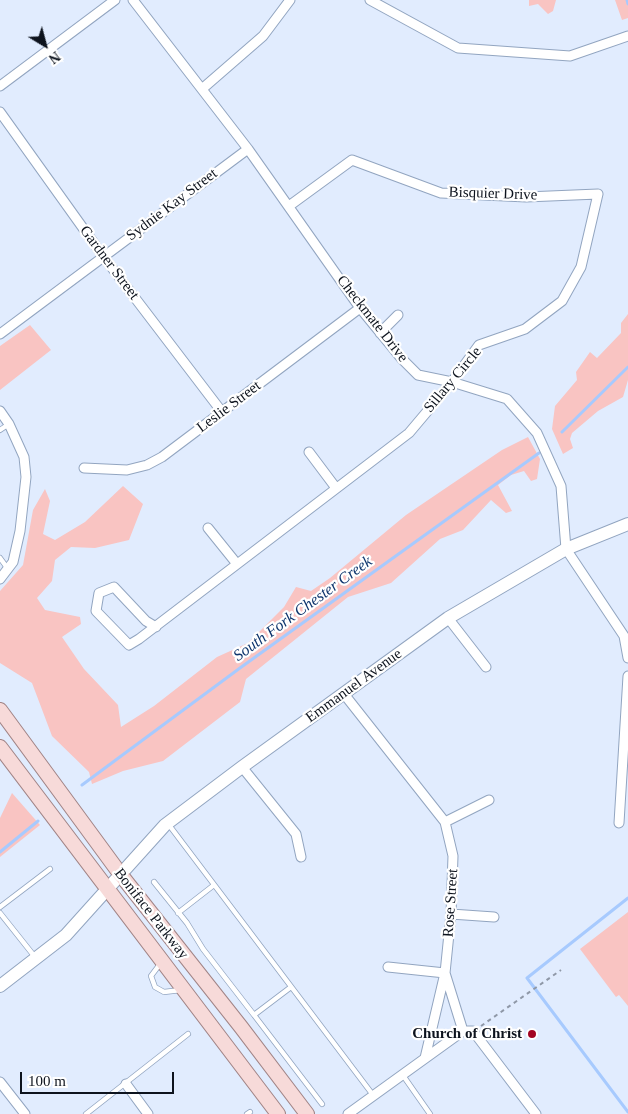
<!DOCTYPE html>
<style>
body{margin:0}
#map{position:relative;width:628px;height:1114px;overflow:hidden;background:#e1ecfe;font-family:Georgia,serif}
canvas{display:block}
.north{position:absolute;left:20px;top:20px;width:50px;height:50px;-webkit-text-stroke:4px #fff;paint-order:stroke;rotate:143deg;font-size:14px;font-weight:700;line-height:20px;text-align:center;color:#0d131d}
.north::after{content:'';display:block;margin:auto;width:18px;height:22px;background:#0d131d;clip-path:polygon(50% 0,100% 100%,50% 72%,0 100%)}
.scale{position:absolute;left:20px;top:1072px;width:154px;height:22px;box-sizing:border-box;border:2px solid #0d131d;border-top:0;padding-left:6px;font-size:15px;line-height:18px;white-space:nowrap;color:#0d131d;-webkit-text-stroke:4px #fff;paint-order:stroke}
</style>
<div id="map">
<canvas width="628" height="1114"></canvas>
<div class="north">N</div>
<div class="scale">100 m</div>
</div>
<script>
const c = document.querySelector('canvas').getContext('2d');
c.lineJoin = 'round';
function paint(path, color) { c.fillStyle = color; c.fill(path, 'evenodd'); }
const toPath = rows => new Path2D(rows.map(r => 'M' + r).join(''));
function stroke(path, color, width, dash) { c.strokeStyle = color; c.lineWidth = width; c.lineCap = dash ? 'butt' : 'round'; c.setLineDash(dash || []); c.stroke(path); }
function drawText(font, color, halo, rows, align = 'center') {
  c.font = font + ' Georgia,serif'; c.lineWidth = 4.5; c.setLineDash([]); c.textBaseline = 'middle'; c.strokeStyle = halo; c.fillStyle = color; for (const [text, x, y, turn = 0] of rows) {
    c.save(); c.translate(x, y); c.rotate((+turn || 0) * Math.PI / 180); c.textAlign = isNaN(turn) ? turn : align; if (halo) c.strokeText(text, 0, 0); c.fillText(text, 0, 0); c.restore();
  }
}
const green = toPath([
 [529,0,556,0,553,11,548,14,538,4,529,6],
 [615,0,628,0,628,18,622,20],
 [628,314,628,380,623,397,598,411,572,433,570,439,573,448,563,454,552,429,555,406,577,380,576,372,590,352,597,358,621,333,621,323],
 [30,325,51,350,0,390,0,346],
 [528,437,540,459,537,479,531,481,524,471,511,475,498,485,512,511,506,513,491,500,463,530,440,539,391,583,348,597,246,679,240,702,163,761,123,771,92,784,89,772,52,736,32,683,0,663,0,591,23,565,33,510,45,489,50,501,43,534,55,540,85,522,123,486,143,504,129,540,95,548,71,547,55,560,52,581,37,598,45,610,80,617,81,624,62,637,84,669,118,705,121,727,154,706,217,657,248,643,284,607,296,587,311,591,330,578,406,515,502,450],
 [12,793,40,825,0,857,0,818],
 [628,912,628,1006,619,995,616,997,580,949]
]);
const stream = toPath([
 [627,0,628,4],
 [562,432,628,367],
 [82,785,240,668,539,453],
 [0,852,38,821],
 [628,898,527,978,628,1112]
]);
const path = toPath([
 [481,1026,561,970]
]);
const lane = toPath([
 [0,430,9,424],
 [0,558,8,569],
 [169,825,373,1095],
 [154,882,187,923,203,949,254,1015],
 [0,907,50,869],
 [0,913,35,957],
 [178,913,214,885],
 [160,964,151,976,155,987,164,992,181,990],
 [291,987,254,1015,322,1104],
 [402,1074,430,1114],
 [86,1114,188,1034],
 [247,1114,250,1112]
]);
const street = toPath([
 [133,0,248,149,360,308,401,358,418,375,452,382,507,399,537,433,561,486,566,549,624,636,628,658],
 [370,0,458,48,570,56,628,36],
 [0,86,115,0],
 [202,89,263,36,290,0],
 [0,112,103,256,222,412],
 [380,333,398,315],
 [0,334,248,149],
 [0,411,9,424,24,457,26,477,20,531,13,562,0,579],
 [309,452,336,488],
 [84,468,127,470,147,465,162,457,360,308],
 [208,528,237,564],
 [448,618,486,667],
 [156,627,146,621,114,587,99,593,96,611,129,645,139,639,409,433,452,382,479,345,525,329,562,301,581,267,598,194,526,197,441,193,352,160,289,206],
 [344,694,445,822,453,856,451,914,445,973,463,1031,473,1031,536,1114],
 [242,767,296,834,301,857],
 [445,822,489,800],
 [619,823,628,676],
 [451,914,494,917],
 [388,967,445,973],
 [425,1058,445,973],
 [0,1082,25,1114],
 [126,1084,148,1114],
 [348,1114,463,1031]
]);
const secondary = toPath([
 [0,986,66,935,165,825,242,767,448,618,566,549,628,524]
]);
const primary = toPath([
 [0,710,121,875,241,1027,307,1114],
 [0,747,278,1114]
]);
const markers = [
 [532,1034,5,"#a20423"]
];
const streetNames = [
 ["Bisquier Drive",493,194,2],
 ["Sydnie Kay Street",172,205,-37],
 ["Gardner Street",109,263,53],
 ["Checkmate Drive",372,319,52],
 ["Sillary Circle",453,380,-50],
 ["Leslie Street",229,407,-37],
 ["Emmanuel Avenue",354,686,-36],
 ["Rose Street",451,903,-86],
 ["Boniface Parkway",151,914,52]
];
const poiNames = [
 ["Church of Christ",522,1034]
];
const waterNames = [
 ["South Fork Chester Creek",303,609,-36]
];
paint(green, '#f9c4c2');
stroke(stream, '#a7cafe', 3);
stroke(lane, '#92a5c0', 6);
stroke(street, '#92a5c0', 11);
stroke(secondary, '#92a5c0', 14);
stroke(primary, '#a18486', 16);
stroke(path, '#8f98a7', 2, [4, 4]);
stroke(lane, '#fff', 4.5);
stroke(street, '#fff', 9);
stroke(secondary, '#fff', 12);
stroke(primary, '#f7dad9', 14);
for (const [x, y, r, color] of markers) { const dot = new Path2D(); dot.arc(x, y, r, 0, 2 * Math.PI); c.fillStyle = color; c.fill(dot); stroke(dot, '#fff', 2); }
drawText('15px', '#0d131d', '#fff', streetNames);
drawText('bold 15px', '#0d131d', '#fff', poiNames, 'right');
drawText('italic 16px', '#0e356d', '#fff', waterNames);
</script>
